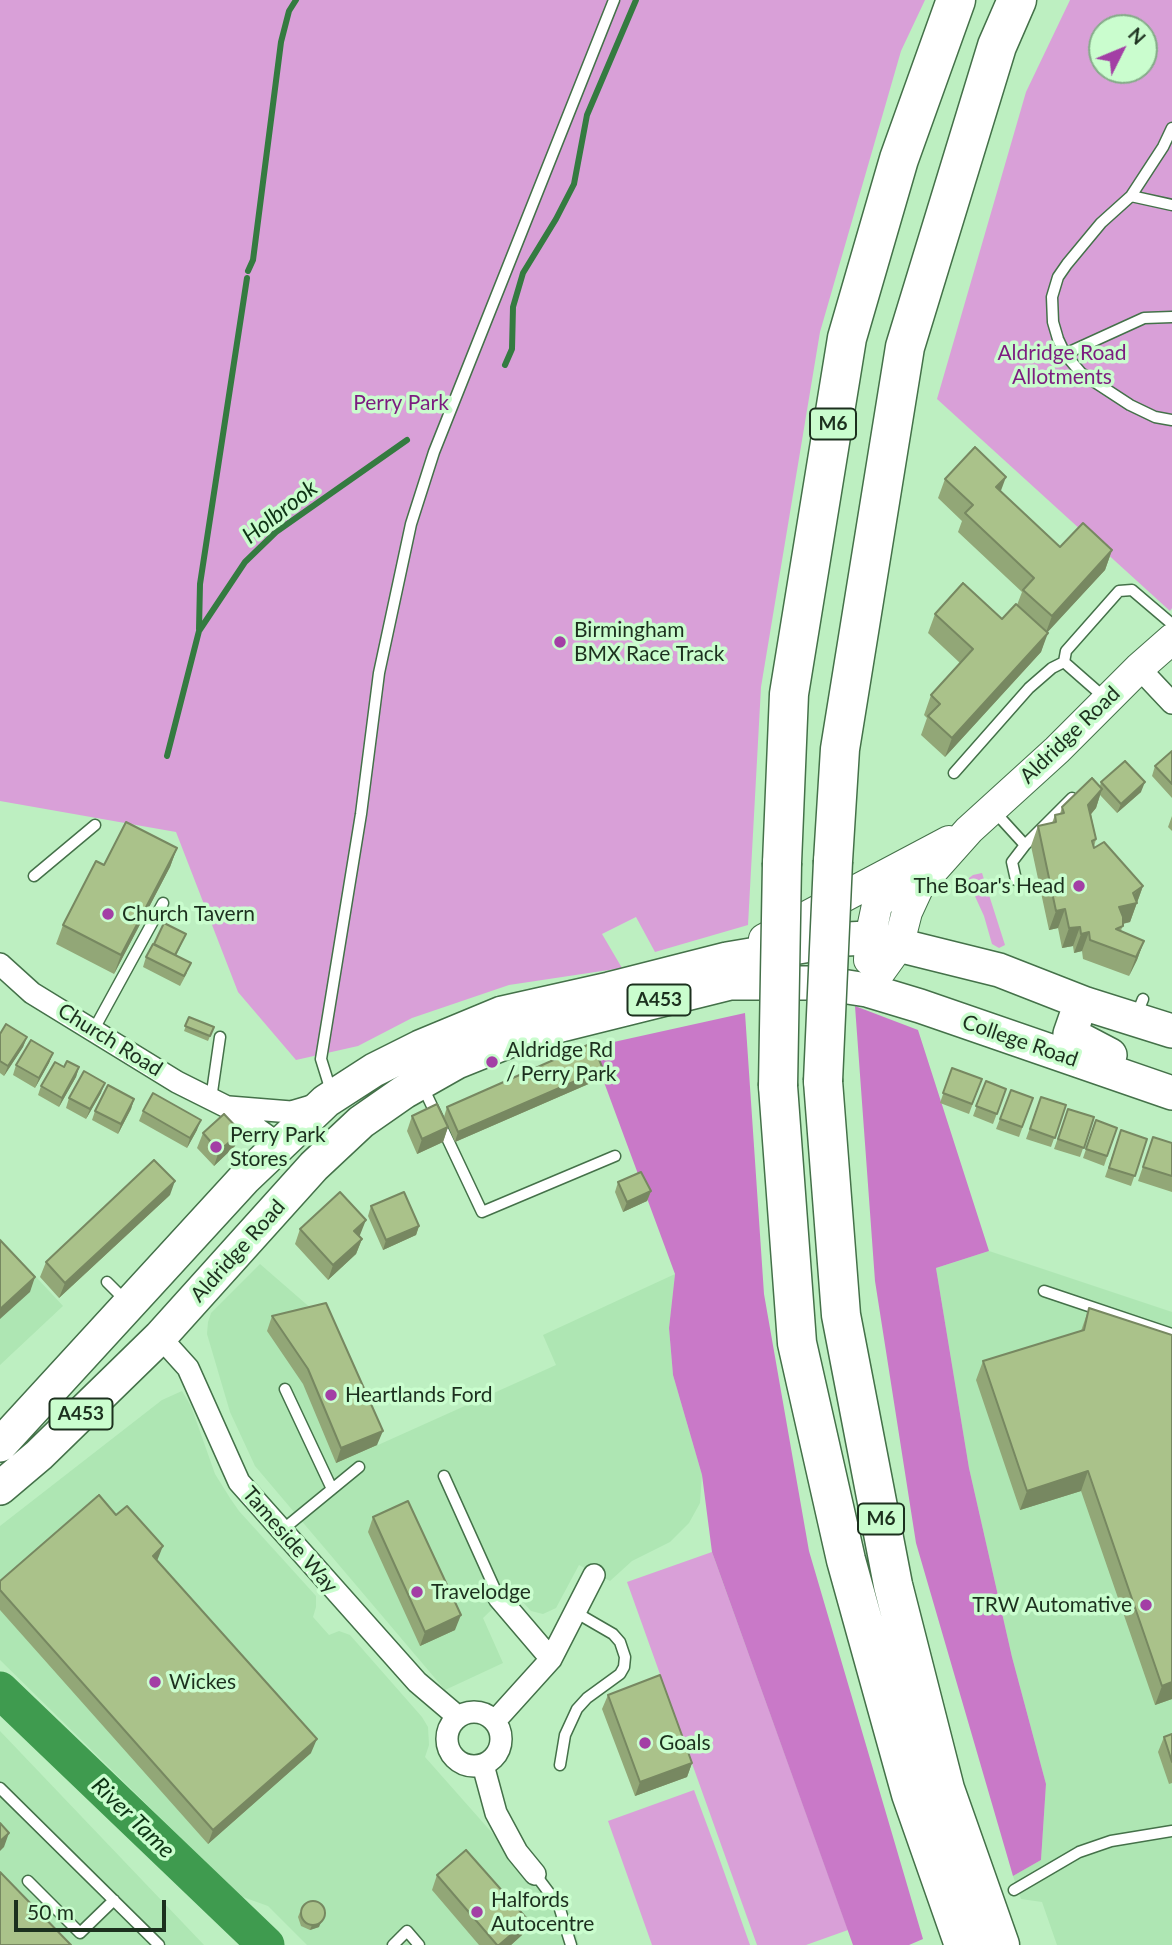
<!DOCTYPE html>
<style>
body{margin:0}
#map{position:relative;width:1172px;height:1945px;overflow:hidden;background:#bdefc1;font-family:Lato,sans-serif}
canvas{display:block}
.north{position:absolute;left:1088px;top:14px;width:70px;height:70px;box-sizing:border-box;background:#cafdce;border:2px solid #84ab88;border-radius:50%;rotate:47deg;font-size:19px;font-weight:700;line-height:28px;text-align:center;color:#1c301e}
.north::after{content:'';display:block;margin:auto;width:24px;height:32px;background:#a33fa5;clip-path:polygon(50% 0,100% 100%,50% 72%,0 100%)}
.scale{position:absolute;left:14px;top:1900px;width:152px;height:32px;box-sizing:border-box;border:4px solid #1c301e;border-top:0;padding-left:9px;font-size:21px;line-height:24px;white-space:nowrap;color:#1c301e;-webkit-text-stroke:5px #cafdce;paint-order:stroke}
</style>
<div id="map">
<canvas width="1172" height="1945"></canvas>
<div class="north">N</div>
<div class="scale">50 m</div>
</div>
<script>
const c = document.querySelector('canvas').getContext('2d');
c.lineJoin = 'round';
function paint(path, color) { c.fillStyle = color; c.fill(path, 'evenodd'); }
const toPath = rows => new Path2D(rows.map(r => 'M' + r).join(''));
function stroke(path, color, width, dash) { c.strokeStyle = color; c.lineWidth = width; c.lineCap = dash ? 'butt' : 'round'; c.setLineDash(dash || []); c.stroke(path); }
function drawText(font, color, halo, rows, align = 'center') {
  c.font = font + ' Lato,sans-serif'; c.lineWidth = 7; c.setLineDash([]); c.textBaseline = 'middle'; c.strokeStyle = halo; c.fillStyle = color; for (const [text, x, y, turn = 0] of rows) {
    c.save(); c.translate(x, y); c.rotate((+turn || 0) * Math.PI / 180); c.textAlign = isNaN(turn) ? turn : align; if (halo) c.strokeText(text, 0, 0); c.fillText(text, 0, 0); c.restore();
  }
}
const built = toPath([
 [0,1238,63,1306,0,1365],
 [989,1251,1172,1312,1172,1945,1057,1945,1042,1902,1021,1899,1013,1876,1041,1860,1046,1784,1012,1657,969,1468,936,1268],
 [260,1264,321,1317,378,1445,556,1365,543,1335,675,1274,669,1328,673,1375,702,1475,700,1503,689,1523,670,1542,632,1561,610,1581,579,1565,556,1608,543,1614,531,1611,512,1590,483,1618,503,1663,445,1690,255,1466,230,1412,207,1334,208,1322,211,1313],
 [182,1391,191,1406,215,1474,230,1498,239,1511,316,1596,316,1607,313,1617,329,1635,339,1631,350,1635,422,1717,428,1727,429,1745,425,1757,494,1835,555,1910,567,1901,579,1945,307,1945,268,1906,240,1896,0,1660,0,1526,162,1400],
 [0,1731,204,1945,0,1945]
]);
const green = toPath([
 [0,0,925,0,901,51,820,332,761,687,748,925,655,952,636,917,602,934,622,968,509,985,412,1018,358,1046,296,1060,238,992,176,832,0,801],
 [1070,0,1172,0,1172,608,1170,611,937,399,1026,92],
 [1102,28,1144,28,1144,70,1102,70],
 [982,873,1005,945,999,948,992,944,984,916,973,892,966,895,958,886,973,875],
 [712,1552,848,1930,806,1945,757,1945,627,1582],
 [694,1790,717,1852,750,1945,652,1945,608,1821]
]);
const forest = toPath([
 [855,1006,918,1030,989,1251,936,1268,969,1468,1012,1657,1046,1784,1041,1860,1013,1876,916,1543,875,1281],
 [745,1013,764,1294,809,1551,923,1939,909,1945,853,1945,712,1552,702,1475,673,1375,669,1328,675,1274,591,1047]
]);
const stream = toPath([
 [248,271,253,260,281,42,289,11,296,0],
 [505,365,512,349,513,307,523,273,556,219,574,184,587,115,636,0],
 [199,629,200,584,247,278],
 [167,756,199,631,245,562,276,532,407,440]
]);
const river = toPath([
 [0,1690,266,1945]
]);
const lane = toPath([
 [1172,128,1163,147,1131,196,1101,223,1067,264,1058,277,1052,297,1053,322,1058,339,1065,354,1081,373,1130,405,1155,417,1172,420],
 [1131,196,1172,205],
 [1065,354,1144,318,1172,317],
 [1105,698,1064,662,1066,651,1119,591,1132,590,1172,624],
 [954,773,1029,688,1052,668,1064,662],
 [994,811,1025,845,1072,798],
 [34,876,95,825],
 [1016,880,1012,862,1025,845],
 [1136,1016,1143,999],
 [93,1031,163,903],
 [422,1085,482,1212,615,1156],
 [331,1091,321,1059,361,814,379,673,411,524,434,452,614,0],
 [211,1099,220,1037],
 [107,1282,128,1303],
 [1044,1291,1172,1334],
 [285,1389,332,1489],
 [444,1476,499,1598],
 [281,1531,359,1467],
 [560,1765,565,1735,577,1709,587,1698,620,1674,624,1667,625,1657,620,1642,613,1634,575,1612],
 [0,1788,159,1945],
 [535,1874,559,1906,571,1945],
 [28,1881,80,1933,114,1900],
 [1014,1890,1079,1852,1111,1841,1172,1831],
 [393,1945,407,1931,419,1945]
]);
const street = toPath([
 [1139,668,1172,703],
 [0,964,32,993,177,1082,227,1107,280,1145],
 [229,1107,291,1112,318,1104],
 [160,1337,188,1368,239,1482,417,1682,457,1716],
 [499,1598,551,1659],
 '447 1739a27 27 0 1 1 54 0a27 27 0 1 1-54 0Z',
 [495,1721,551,1659,594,1575],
 [483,1765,496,1813,517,1852,535,1874]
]);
const secondary = toPath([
 [764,939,949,841],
 [869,960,870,938,877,905,905,874],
 [867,990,898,947,907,912,919,886,969,830,1057,750,1139,668,1172,639]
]);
const primary = toPath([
 [1086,1004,1078,1011,1070,1034,1110,1055],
 [0,1445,244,1179,326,1101,374,1070,420,1047,502,1013,609,989,727,959,846,939,870,938,999,970,1086,1004,1172,1031],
 [0,1488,39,1455,160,1337,314,1166,361,1122,404,1092,457,1062,529,1033,730,983,822,983,867,990,920,1006,1172,1093]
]);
const highway = toPath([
 [833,861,840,749,905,347,997,46,1017,0],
 [782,863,789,694,847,338,899,159,956,0],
 [823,1081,841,1315,893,1585,945,1789,1000,1945],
 [778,1086,797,1343,846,1560,911,1794,964,1945]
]);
const highwayBridge = toPath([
 [823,1081,833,861],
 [778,1086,782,863]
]);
const wall = toPath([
 [945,479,1001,492,1060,547,1112,550,1105,570,1047,632,1041,652,945,757,921,735,927,718,924,715,931,695,960,663,928,633,935,614,1002,619,1017,605,1022,592,958,532,962,521,938,498],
 [1172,751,1172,798,1152,776,1155,766],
 [1101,782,1141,792,1117,813,1100,795,1096,808,1091,814,1096,839,1094,847,1143,886,1130,922,1123,924,1121,931,1144,941,1137,960,1129,976,1083,959,1082,951,1074,953,1073,946,1062,948,1058,928,1049,930,1031,846,1038,826,1052,823,1055,815,1060,814,1062,807,1100,786],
 [1172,816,1172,831,1168,827],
 [177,848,170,867,114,974,56,944,63,925,104,865],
 [186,934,176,956,187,973,180,986,143,967,146,957],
 [189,1017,214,1027,208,1041,184,1031],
 [0,1034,27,1037,23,1047,4,1076,0,1073],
 [53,1053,49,1063,35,1088,13,1075,16,1065],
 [64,1067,79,1067,76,1077,59,1107,38,1095,41,1086],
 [952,1068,982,1079,969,1114,940,1103],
 [603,1069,600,1079,455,1142,444,1117,447,1107],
 [986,1081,1006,1089,993,1124,973,1116],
 [1011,1090,1033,1098,1019,1137,996,1129],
 [101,1093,86,1119,66,1108,69,1098],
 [1041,1097,1066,1105,1051,1147,1026,1139],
 [134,1099,131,1109,118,1134,92,1120,95,1111],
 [1068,1109,1094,1117,1080,1157,1054,1149],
 [143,1111,197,1130,187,1148,139,1121],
 [412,1116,448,1127,443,1142,417,1154,407,1131],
 [1096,1120,1117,1128,1104,1166,1083,1158],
 [1121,1130,1147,1139,1131,1186,1105,1177],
 [203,1133,235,1146,214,1166,197,1148],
 [1153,1137,1172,1143,1172,1192,1138,1181],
 [618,1182,651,1191,647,1201,623,1212,615,1192],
 [170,1195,59,1298,40,1277,46,1262],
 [371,1206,419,1226,416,1235,383,1250,368,1216],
 [300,1229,360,1235,359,1236,362,1239,356,1254,328,1280,295,1244],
 [1089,1308,1172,1699,1155,1705,1081,1491,1020,1510,976,1380,983,1361,1081,1331],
 [272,1316,377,1445,336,1463,303,1384,267,1331],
 [116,1515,157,1561,311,1753,208,1844,0,1610,0,1581],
 [373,1517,455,1630,420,1646,368,1532],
 [608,1695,692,1763,687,1777,635,1796,602,1709],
 [1172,1734,1172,1783,1169,1784,1158,1752,1164,1737],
 [437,1875,528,1920,522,1935,511,1945,479,1945,432,1890],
 [300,1912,319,1927,310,1930,301,1926,298,1917]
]);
const shadedWall = toPath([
 [1006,477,999,496,996,487],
 [1112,550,1105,570,1045,635,1052,616],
 [1048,633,1041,652,945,757,952,738],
 [1145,782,1141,792,1117,813,1121,804],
 [1102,789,1096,808,1082,825,1088,805],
 [177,848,170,867,114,974,121,955],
 [1143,886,1130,922,1112,926,1119,907],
 [1065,909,1058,928,1049,930,1056,911],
 [1080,927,1073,946,1062,948,1069,928],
 [1089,932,1082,951,1074,953,1081,934],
 [1144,941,1137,960,1129,976,1136,957],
 [27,1037,23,1047,4,1076,8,1066],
 [53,1053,49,1063,35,1088,39,1078],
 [79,1067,76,1077,59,1107,62,1098],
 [603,1069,600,1079,455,1142,458,1132],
 [105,1083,101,1093,86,1119,90,1109],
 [134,1099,131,1109,118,1134,121,1124],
 [201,1120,197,1130,187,1148,190,1138],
 [448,1127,443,1142,417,1154,422,1139],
 [241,1132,235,1146,214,1166,219,1151],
 [175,1181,170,1195,59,1298,65,1283],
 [651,1191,647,1201,623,1212,627,1202],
 [366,1220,360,1235,349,1246,354,1231],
 [419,1226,416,1235,383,1250,386,1240],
 [362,1239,356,1254,328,1280,333,1265],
 [35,1277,30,1292,0,1319,0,1309],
 [383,1431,377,1445,336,1463,341,1448],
 [1088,1471,1081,1491,1020,1510,1027,1491],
 [163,1546,157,1561,153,1556],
 [461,1615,455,1630,420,1646,425,1632],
 [1172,1682,1172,1699,1155,1705,1162,1686],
 [317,1739,311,1753,208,1844,213,1830],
 [692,1763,687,1777,635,1796,640,1782],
 [9,1833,4,1847,0,1851,0,1841],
 [323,1918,319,1927,310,1930,312,1925],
 [528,1920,522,1935,511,1945,499,1945]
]);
const building = toPath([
 [975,447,1006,477,996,487,1060,547,1083,523,1112,550,1052,616,1023,590,1034,578,965,513,973,505,945,479,975,447],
 [963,583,1002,619,1016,604,1048,633,952,738,928,716,940,704,931,695,973,649,935,614,963,583],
 [1172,751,1172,784,1155,766,1172,751],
 [1125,761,1145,782,1121,804,1101,782,1125,761],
 [1092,778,1102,789,1088,805,1096,839,1092,841,1094,848,1104,842,1143,886,1133,893,1137,903,1119,907,1123,917,1123,926,1116,929,1144,941,1136,957,1090,940,1089,932,1081,934,1080,927,1069,928,1065,909,1056,911,1038,826,1056,822,1055,815,1064,813,1062,807,1092,778],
 [126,822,177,848,121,955,63,925,96,861,104,865,126,822],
 [164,923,186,934,175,955,154,944,164,923],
 [153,944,191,963,184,976,146,957,153,944],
 [189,1017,214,1027,210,1036,185,1026,189,1017],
 [6,1024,27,1037,8,1066,0,1061,0,1034,6,1024],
 [31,1040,53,1053,39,1078,16,1065,31,1040],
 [592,1043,603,1069,458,1132,447,1107,592,1043],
 [67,1061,79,1067,62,1098,41,1086,55,1062,64,1067,67,1061],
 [952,1068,982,1079,972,1104,943,1093,952,1068],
 [84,1071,105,1083,90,1109,69,1098,84,1071],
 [986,1081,1006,1089,997,1114,976,1106,986,1081],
 [108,1085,134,1099,121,1124,95,1111,108,1085],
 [1011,1090,1033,1098,1022,1127,1000,1119,1011,1090],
 [153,1093,201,1120,190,1138,143,1111,153,1093],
 [1041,1097,1066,1105,1055,1138,1030,1129,1041,1097],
 [437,1104,448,1127,422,1139,412,1116,437,1104],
 [1068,1109,1094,1117,1084,1148,1058,1139,1068,1109],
 [224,1114,241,1132,219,1151,203,1133,224,1114],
 [1096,1120,1117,1128,1107,1156,1086,1149,1096,1120],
 [1121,1130,1147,1139,1135,1176,1109,1168,1121,1130],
 [1153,1137,1172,1143,1172,1176,1143,1167,1153,1137],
 [154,1160,175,1181,65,1283,46,1262,154,1160],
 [641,1172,651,1191,627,1202,618,1182,641,1172],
 [340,1192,366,1220,354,1231,362,1239,333,1265,300,1229,340,1192],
 [404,1192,419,1226,386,1240,371,1206,404,1192],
 [0,1240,35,1277,0,1309,0,1240],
 [326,1303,383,1431,341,1448,308,1369,272,1316,326,1303],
 [1089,1308,1172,1335,1172,1682,1162,1686,1088,1471,1027,1491,983,1361,1084,1330,1089,1308],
 [99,1495,116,1515,127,1506,163,1546,153,1556,317,1739,213,1830,0,1590,0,1581,99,1495],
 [408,1501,461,1615,425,1632,373,1517,408,1501],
 [660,1675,692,1763,640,1782,608,1695,660,1675],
 [1172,1734,1172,1762,1164,1737,1172,1734],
 [0,1823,9,1833,0,1841,0,1823],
 [466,1850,528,1920,499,1945,497,1945,437,1875,466,1850],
 [0,1872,71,1945,0,1945,0,1872],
 '301 1913a12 12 0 1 1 24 0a12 12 0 1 1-24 0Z'
]);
const markers = [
 [560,642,7,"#a33fa5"],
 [1079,886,7,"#a33fa5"],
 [108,914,7,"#a33fa5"],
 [492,1062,7,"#a33fa5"],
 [216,1147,7,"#a33fa5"],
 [331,1395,7,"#a33fa5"],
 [417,1592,7,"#a33fa5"],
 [1146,1605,7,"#a33fa5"],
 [155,1682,7,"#a33fa5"],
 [645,1743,7,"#a33fa5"],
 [477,1912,7,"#a33fa5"]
];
const shields = [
 [833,424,46],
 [659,1000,63],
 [81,1414,63],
 [881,1519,46]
];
const shieldNames = [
 ["M6",833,424],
 ["A453",659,1000],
 ["A453",81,1414],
 ["M6",881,1519]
];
const parkNames = [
 ["Aldridge Road",1062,353],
 ["Allotments",1062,377],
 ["Perry Park",401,403]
];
const poiNames = [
 ["Birmingham",574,630],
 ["BMX Race Track",574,654],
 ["The Boar's Head",1065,886,"right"],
 ["Church Tavern",122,914],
 ["Aldridge Rd",506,1050],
 ["/ Perry Park",506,1074],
 ["Perry Park",230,1135],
 ["Stores",230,1159],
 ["Heartlands Ford",345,1395],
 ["Travelodge",431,1592],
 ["TRW Automative",1132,1605,"right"],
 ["Wickes",169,1682],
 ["Goals",659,1743],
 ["Halfords",491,1900],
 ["Autocentre",491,1924]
];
const streetNames = [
 ["Aldridge Road",1070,735,-44],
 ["Church Road",110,1040,32],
 ["College Road",1020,1041,19],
 ["Aldridge Road",238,1251,-48],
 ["Tameside Way",290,1540,49]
];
const waterNames = [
 ["Holbrook",280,512,-38],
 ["River Tame",133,1818,44]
];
paint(built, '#aee6b3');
paint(green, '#d9a0d8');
paint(forest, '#c979c8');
stroke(stream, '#347b40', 6);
stroke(river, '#3f9b4f', 37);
stroke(lane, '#447149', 13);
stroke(street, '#447149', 24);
stroke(secondary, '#447149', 32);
stroke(primary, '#447149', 36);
stroke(highway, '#447149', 41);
stroke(lane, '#fff', 10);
stroke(street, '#fff', 21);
stroke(secondary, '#fff', 30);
stroke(primary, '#fff', 33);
stroke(highway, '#fff', 38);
stroke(highwayBridge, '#447149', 41, []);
stroke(highwayBridge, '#fff', 38);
paint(wall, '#92a777');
paint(shadedWall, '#778861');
paint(building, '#aac28a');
stroke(building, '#778861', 2);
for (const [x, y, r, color] of markers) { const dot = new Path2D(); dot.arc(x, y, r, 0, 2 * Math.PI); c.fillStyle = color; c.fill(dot); stroke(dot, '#cafdce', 2.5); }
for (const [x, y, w] of shields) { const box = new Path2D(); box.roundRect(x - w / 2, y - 15.5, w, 31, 5); c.fillStyle = '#cafdce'; c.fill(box); stroke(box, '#1c301e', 2); }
drawText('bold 19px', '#1c301e', null, shieldNames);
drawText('21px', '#7c1c7f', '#cafdce', parkNames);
drawText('21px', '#1c301e', '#cafdce', poiNames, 'left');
drawText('21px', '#1c301e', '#cafdce', streetNames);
drawText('italic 23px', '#0d3314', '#cafdce', waterNames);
</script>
